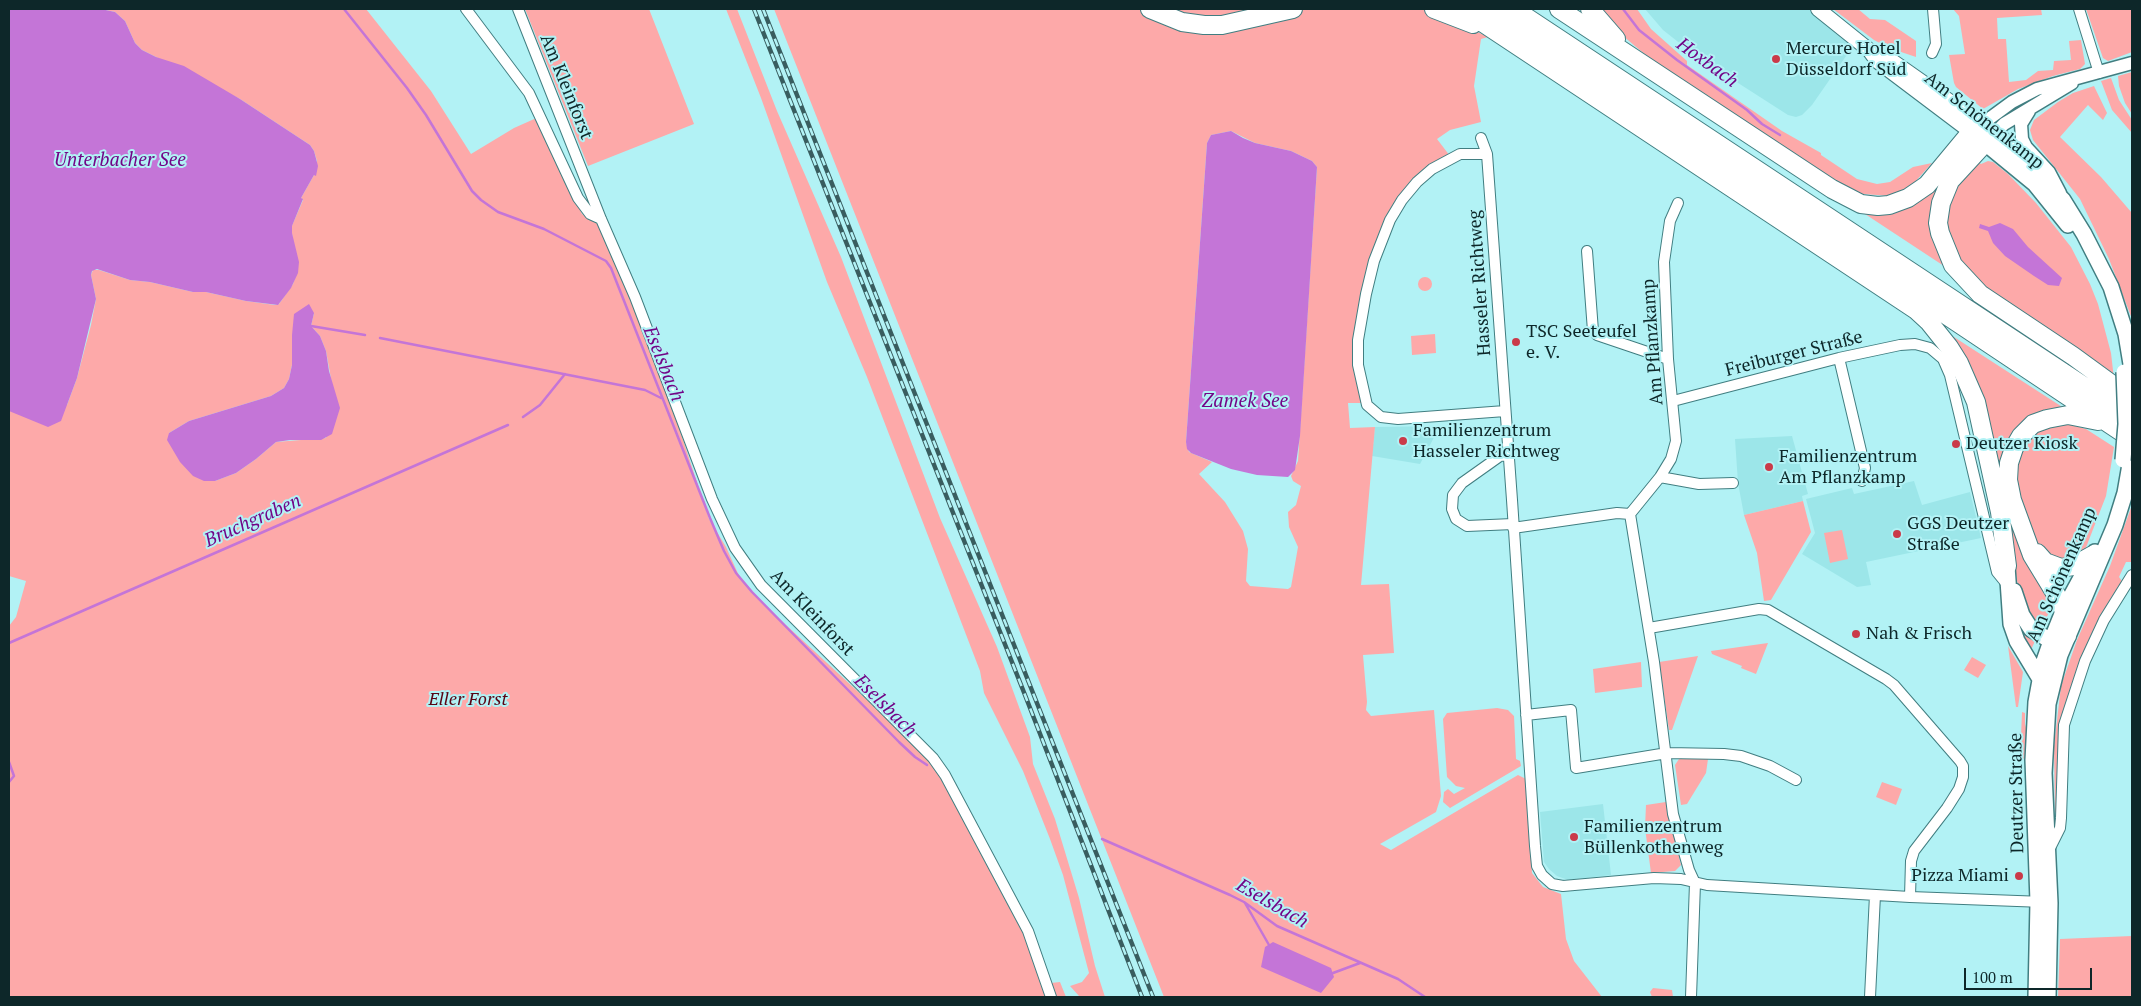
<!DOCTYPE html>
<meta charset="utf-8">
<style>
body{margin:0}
#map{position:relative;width:2141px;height:1006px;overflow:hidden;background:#b2f2f5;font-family:"PT Serif",serif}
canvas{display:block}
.frame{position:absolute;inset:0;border:10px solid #0d2729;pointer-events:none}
.scale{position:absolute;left:1964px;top:968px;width:128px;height:22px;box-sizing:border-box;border:2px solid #0d2729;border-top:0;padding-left:6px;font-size:15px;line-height:18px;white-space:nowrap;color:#0d2729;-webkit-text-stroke:4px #b2f2f5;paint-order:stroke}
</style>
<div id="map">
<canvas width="2141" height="1006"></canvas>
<div class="frame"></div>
<div class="scale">100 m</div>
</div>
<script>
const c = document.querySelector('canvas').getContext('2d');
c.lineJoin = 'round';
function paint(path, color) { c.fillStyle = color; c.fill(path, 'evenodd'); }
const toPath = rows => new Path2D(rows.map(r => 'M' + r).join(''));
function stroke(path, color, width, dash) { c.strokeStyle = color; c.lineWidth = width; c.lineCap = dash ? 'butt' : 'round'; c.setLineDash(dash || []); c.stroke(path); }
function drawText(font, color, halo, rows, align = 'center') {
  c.font = font + ' "PT Serif",serif'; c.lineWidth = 4; c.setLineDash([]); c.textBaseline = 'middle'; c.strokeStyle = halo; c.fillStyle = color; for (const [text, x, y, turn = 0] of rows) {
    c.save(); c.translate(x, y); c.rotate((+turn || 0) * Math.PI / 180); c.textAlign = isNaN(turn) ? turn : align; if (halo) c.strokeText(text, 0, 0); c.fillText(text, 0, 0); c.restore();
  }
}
const built = toPath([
 [1645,9,1809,9,1853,46,1812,105,1802,115,1796,117,1788,115,1696,56,1663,30],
 [1440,426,1420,464,1372,456,1375,427],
 [1792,436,1808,494,1802,496,1803,501,1744,515,1738,483,1735,439],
 [1914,481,1922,505,1970,492,1981,538,1866,562,1871,585,1857,587,1802,554,1815,533,1806,499,1852,488,1854,494],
 [1603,804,1611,875,1568,880,1557,876,1549,869,1544,862,1540,812]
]);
const green = toPath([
 [101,9,366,9,431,91,471,154,514,128,541,116,582,214,601,226,670,400,709,519,726,547,740,578,760,601,932,760,1031,943,1049,997,9,997,9,626,16,617,26,581,9,576,9,380,67,405,77,378,91,325,96,299,91,275,93,270,99,270,130,280,150,282,193,292,206,292,246,301,275,305,279,304,293,284,298,269,291,228,303,200,301,198,314,175,317,161,314,151,310,145,240,99,142,50,135,43,125,21,115,12],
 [314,313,311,326,320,336,326,351,332,384,326,438,276,442,256,459,236,473,215,481,169,433,189,421,271,396,284,388,289,379,292,365,292,335],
 [525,9,649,9,694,124,588,166],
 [726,9,737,9,777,111,841,257,940,518,997,647,1030,737,1033,764,1055,819,1079,898,1095,966,1105,997,1079,996,1070,986,1082,982,1089,973,1063,875,1050,839,1023,771,984,693,980,671,867,377,827,282,761,98],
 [774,9,1444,9,1467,27,1488,37,1481,39,1474,86,1481,122,1450,130,1437,139,1450,156,1423,175,1388,220,1356,341,1363,403,1348,403,1350,428,1375,427,1361,585,1389,584,1394,653,1363,655,1367,702,1366,710,1371,716,1434,710,1441,796,1436,812,1380,844,1391,850,1518,775,1526,779,1532,873,1543,887,1561,894,1566,939,1574,961,1602,997,1164,997],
 [1231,131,1255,143,1291,151,1312,161,1317,167,1298,461,1291,476,1293,481,1301,486,1296,505,1288,512,1289,527,1298,547,1291,587,1288,589,1250,586,1246,581,1248,549,1243,531,1225,502,1199,474,1212,462,1189,452,1186,442,1207,143,1211,135],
 [1597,9,1637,9,1651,29,1687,61,1687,65,1782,131,1821,153,1821,155,1857,179,1877,184,1890,182,1913,167,1932,163,1914,183,1901,191,1890,196,1863,194,1850,189,1775,142,1648,57,1616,30],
 [1833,9,1858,9,1870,19,1885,20,1916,41,1916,57,1889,48,1874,40],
 [1953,9,2041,9,2042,15,1997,18,1998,39,2006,39,2009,82,2026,80,2038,71,2053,70,2054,61,2071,60,2069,41,2081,40,2085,64,2080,69,2053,76,2018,89,1983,109,1956,87,1954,83,1949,55,1965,54,1959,16],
 [2086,9,2132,9,2132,52,2108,61,2103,58],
 [2132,72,2132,114,2125,103,2119,86,2118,76],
 [2111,78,2119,100,2132,120,2132,133,2112,110,2101,81],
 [2094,86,2107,113,2103,120,2088,105,2060,137,2101,177,2132,213,2132,319,2109,259,2080,199,2033,140,2030,130,2034,120,2058,102,2073,93],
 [1977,161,1981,164,1988,161,1993,162,2008,174,2036,203,2071,247,2090,284,2098,304,2111,353,2114,379,1999,301,1959,262,1945,220,1946,211,1957,185],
 [1943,172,1941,186,1947,268,1862,212],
 '1418 284a7 7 0 1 1 14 0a7 7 0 1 1-14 0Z',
 [1435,334,1436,353,1412,355,1411,336],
 [1954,337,2070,412,2051,413,2004,466,2055,600,2040,631,2035,626,2019,591,2014,564,1951,340],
 [2064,423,2086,429,2114,447,2106,496,2085,550,2078,557,2062,560,2054,558,2037,544,2035,545,2012,469,2031,432],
 [1803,501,1811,532,1771,600,1764,601,1757,553,1744,515],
 [2132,505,2132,562,2126,562,2119,577,2122,581,2102,618,2074,681,2058,809,2055,813,2054,746,2061,686,2077,640,2110,566],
 [1842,530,1848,559,1830,563,1824,533],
 [2015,615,2036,639,2029,654],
 [1768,643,1756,674,1741,668,1742,666,1712,654,1711,651],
 [2008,646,2023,672,2018,707,2016,707],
 [1698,656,1672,730,1669,730,1659,662],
 [1972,657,1986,665,1978,678,1964,670],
 [1641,662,1642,687,1595,693,1593,669],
 [1497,708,1508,710,1514,716,1516,759,1520,761,1521,766,1450,808,1443,802,1444,792,1448,789,1454,794,1465,788,1456,786,1447,777,1443,719,1447,713],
 [2022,712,2025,713,2025,724,2029,738,2028,746,2026,747,2025,759,2023,759,2021,737],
 [1679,759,1708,759,1706,773,1687,804,1681,805,1675,765],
 [1882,782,1902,789,1896,805,1876,797],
 [1666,802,1681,865,1675,871,1651,873,1645,828,1646,805],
 [2132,936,2132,997,2058,997,2060,939],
 [1060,982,1066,997,1055,997,1051,983],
 [1653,988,1672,990,1673,997,1652,997,1650,992]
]);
const water = toPath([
 [9,9,101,9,115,12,125,21,135,43,142,50,156,57,184,66,240,99,310,145,314,151,318,166,316,176,314,175,301,198,303,199,292,226,292,233,299,262,298,273,291,288,278,305,246,301,206,292,193,292,150,282,130,280,97,269,92,271,91,275,96,299,77,378,61,421,48,427,9,411],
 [1231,131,1243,138,1255,143,1291,151,1312,161,1317,167,1300,436,1295,470,1288,477,1257,475,1231,469,1191,453,1187,449,1186,442,1207,143,1211,135],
 [2000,223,2013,229,2028,247,2062,278,2059,286,2048,285,2034,276,2005,256,1993,243,1988,231,1979,228,1980,224,1989,227],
 [309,304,314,313,311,326,320,336,326,351,329,371,340,408,332,434,321,440,290,440,276,442,256,459,236,473,215,481,204,481,193,476,180,462,167,440,169,433,189,421,271,396,284,388,289,379,292,365,292,335,294,314],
 [1273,942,1331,968,1334,977,1321,993,1261,967,1265,947]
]);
const stream = toPath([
 [344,9,407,88,426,115,472,191,481,200,498,212,544,229,606,261,611,268,710,518,724,551,736,573,752,592,899,742,915,757,927,765],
 [1623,9,1639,30,1677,60,1747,110,1762,124,1780,135],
 [311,326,365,335],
 [380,338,645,390,661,398],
 [523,417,540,405,565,374],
 [9,643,508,425],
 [9,762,14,776,9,782],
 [1102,839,1230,895,1244,902,1277,926,1398,979,1425,997],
 [1245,903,1269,945],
 [1333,973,1360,963]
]);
const minor = toPath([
 [466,9,529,93,578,198,590,214,601,219],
 [518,9,601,219,635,297,712,499,735,548,761,585,933,758,945,775,1028,931,1051,997],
 [2079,9,2099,73],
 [1932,53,1936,44,1933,9],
 [1481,138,1487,154,1512,500,1535,846,1537,866,1542,875,1552,884,1563,886,1654,878,1681,879,1707,885,1910,897,2044,902],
 [1487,154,1460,154,1432,169,1417,182,1402,200,1390,220,1374,261,1366,294,1358,340,1358,365,1367,405,1381,417,1398,419,1505,411],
 [1678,203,1670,221,1664,262,1668,359,1676,441,1671,459,1660,477,1630,514,1654,662,1673,814,1689,870,1695,883,1691,997],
 [1587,251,1593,331,1597,335,1668,359],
 [1839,358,1865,468,1862,481],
 [1673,401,1839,358,1900,345,1915,344,1930,348,1943,359,1950,375,1997,572,2010,588],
 [1508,455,1500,456,1462,483,1453,495,1452,509,1456,519,1467,526,1513,524],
 [1660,477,1699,484,1733,483],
 [1513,528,1617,513,1630,514],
 [1649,628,1759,609,1768,610,1886,679,1894,685,1960,761,1963,766,1963,777,1959,789,1947,808,1914,851,1911,861,1910,897],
 [1526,715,1571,710,1576,768,1667,753,1724,754,1741,756,1770,766,1796,780],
 [2049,850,2060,828,2061,818,2064,725,2085,661,2104,620,2132,575],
 [1870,997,1875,895]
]);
const tertiary = toPath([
 [2029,111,2021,124,2022,139,2026,147,2049,172,2060,193],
 [1982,124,2012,102,2037,89,2132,63],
 [1988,140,2004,124,2072,83]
]);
const secondary = toPath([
 [1818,9,1869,50,1877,61,1979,138],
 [1888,58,1982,124]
]);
const primary = toPath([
 [1971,132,1982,124,2012,147,2063,200,2084,234,2111,287,2126,334,2132,370],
 [1985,143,2035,184,2068,225],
 [2007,566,2011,624,2017,641,2040,679],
 [2014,591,2022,615,2031,629,2051,641,2060,640],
 [2036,997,2038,902,2033,760,2036,702,2043,664,2051,641,2064,609,2095,552],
 [2048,997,2050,903,2044,773,2048,704,2060,655,2115,525,2125,493,2132,453]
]);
const motorway = toPath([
 [1150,9,1182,22,1204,25,1222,25,1293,9],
 [1434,9,1473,24],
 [1462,9,1916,310,1929,322,1949,347,1959,363,1976,402,2000,512,2007,566],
 [1487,9,2132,439],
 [1514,9,2132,418],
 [1559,9,1832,189,1861,204,1878,206,1889,205,1908,198,1927,185,1971,132],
 [1590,9,1616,39],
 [1985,143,1950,181,1941,203,1938,223,1940,233,1953,265,1980,294,2073,356,2132,399],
 [2037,553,2045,562,2061,568,2073,566,2093,555],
 [2067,636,2067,619,2060,601,2032,555,2012,500,2008,480,2009,463,2014,448,2021,436,2033,424,2047,419,2068,415,2098,421]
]);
const rail = toPath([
 [754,9,1025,695,1142,997],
 [763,9,1153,997]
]);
const primaryBridge = toPath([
 [2123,460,2126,424,2124,372]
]);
const markers = [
 [1776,59,5,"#ca3a49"],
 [1516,342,5,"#ca3a49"],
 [1403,441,5,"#ca3a49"],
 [1956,444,5,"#ca3a49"],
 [1769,467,5,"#ca3a49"],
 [1897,534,5,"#ca3a49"],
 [1856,634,5,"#ca3a49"],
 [1574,837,5,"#ca3a49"],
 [2019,876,5,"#ca3a49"]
];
const poiNames = [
 ["Mercure Hotel",1786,49],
 ["Düsseldorf Süd",1786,70],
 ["TSC Seeteufel",1526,332],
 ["e. V.",1526,353],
 ["Familienzentrum",1413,431],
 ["Hasseler Richtweg",1413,452],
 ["Deutzer Kiosk",1966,444],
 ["Familienzentrum",1779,457],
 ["Am Pflanzkamp",1779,478],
 ["GGS Deutzer",1907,524],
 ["Straße",1907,545],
 ["Nah & Frisch",1866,634],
 ["Familienzentrum",1584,827],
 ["Büllenkothenweg",1584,848],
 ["Pizza Miami",2009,876,"right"]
];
const streetNames = [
 ["Am Kleinforst",566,87,68],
 ["Am Schönenkamp",1984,121,38],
 ["Hasseler Richtweg",1480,283,-94],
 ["Am Pflanzkamp",1653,342,-94],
 ["Freiburger Straße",1794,354,-14],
 ["Am Schönenkamp",2062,575,-66],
 ["Am Kleinforst",812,613,46],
 ["Deutzer Straße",2017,793,-91]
];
const parkNames = [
 ["Eller Forst",468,700]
];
const waterNames = [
 ["Hoxbach",1707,63,36],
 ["Unterbacher See",120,161],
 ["Eselsbach",663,364,68],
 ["Zamek See",1245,402],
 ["Bruchgraben",253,521,-24],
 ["Eselsbach",885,706,45],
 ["Eselsbach",1272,904,30]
];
paint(built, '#9ce6e9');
paint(green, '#fda9a9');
paint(water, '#c475d7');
stroke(stream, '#c475d7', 2.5);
stroke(minor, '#417e81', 12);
stroke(tertiary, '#417e81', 15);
stroke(secondary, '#417e81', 16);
stroke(primary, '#417e81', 18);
stroke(motorway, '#417e81', 20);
stroke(minor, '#fff', 10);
stroke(tertiary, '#fff', 12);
stroke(secondary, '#fff', 14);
stroke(primary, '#fff', 15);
stroke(motorway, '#fff', 18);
stroke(rail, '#395d5f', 4.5);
stroke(rail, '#b2f2f5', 2.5, [8]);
stroke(primaryBridge, '#417e81', 18, []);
stroke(primaryBridge, '#fff', 15);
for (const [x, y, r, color] of markers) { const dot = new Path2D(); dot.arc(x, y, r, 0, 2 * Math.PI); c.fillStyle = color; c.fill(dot); stroke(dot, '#b2f2f5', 2); }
drawText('18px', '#0d2729', '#b2f2f5', poiNames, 'left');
drawText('18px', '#0d2729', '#b2f2f5', streetNames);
drawText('italic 18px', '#590413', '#b2f2f5', parkNames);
drawText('italic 19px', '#720587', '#b2f2f5', waterNames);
</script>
